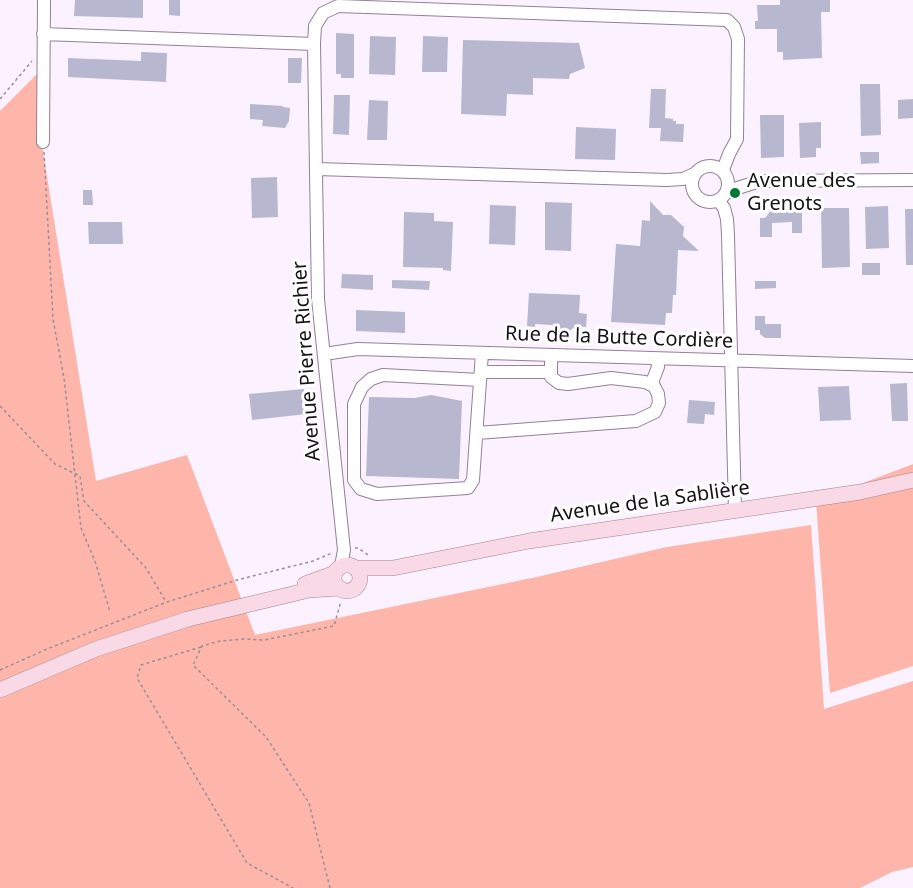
<!DOCTYPE html>
<meta charset="utf-8">
<style>
body{margin:0}
canvas{display:block;background:#fcf1fe}
</style>
<canvas width="913" height="888"></canvas>
<script>
const c = document.querySelector('canvas').getContext('2d');
c.lineJoin = 'round';
function paint(path, color) { c.fillStyle = color; c.fill(path, 'evenodd'); }
const toPath = rows => new Path2D(rows.map(r => 'M' + r).join(''));
function stroke(path, color, width, dash) { c.strokeStyle = color; c.lineWidth = width; c.lineCap = dash ? 'butt' : 'round'; c.setLineDash(dash || []); c.stroke(path); }
function drawText(font, color, halo, rows, align = 'center') {
  c.font = font + ' "Noto Sans",sans-serif'; c.lineWidth = 6; c.setLineDash([]); c.textBaseline = 'middle'; c.strokeStyle = halo; c.fillStyle = color; for (const [text, x, y, turn = 0] of rows) {
    c.save(); c.translate(x, y); c.rotate((+turn || 0) * Math.PI / 180); c.textAlign = isNaN(turn) ? turn : align; if (halo) c.strokeText(text, 0, 0); c.fillText(text, 0, 0); c.restore();
  }
}
const green = toPath([
 [38,73,40,133,96,481,187,455,255,635,532,578,667,547,811,525,824,709,913,681,913,867,892,872,860,888,0,888,0,111],
 [913,464,913,666,830,693,816,501]
]);
const building = toPath([
 [75,0,143,0,143,18,74,16],
 [169,0,180,0,180,16,169,15],
 [780,0,830,0,830,12,821,12,822,58,783,60,783,52,777,52,777,29,755,29,755,21,758,21,757,5,780,5],
 [336,33,354,34,354,78,341,78,341,74,336,74],
 [370,36,396,37,395,75,369,74],
 [423,36,448,37,447,72,422,72],
 [463,40,579,43,585,68,570,74,569,79,533,78,533,95,507,94,506,116,461,114],
 [141,52,167,53,166,82,68,77,68,58,141,61],
 [288,58,302,58,301,83,288,83],
 [860,84,880,84,881,135,861,136],
 [651,89,666,89,665,118,673,119,673,121,676,121,676,124,684,124,683,142,660,141,661,128,649,128],
 [334,95,350,95,349,135,333,134],
 [913,99,913,118,898,119,898,100],
 [369,100,388,101,387,140,367,140],
 [250,104,283,106,283,107,290,108,289,121,285,128,262,126,263,120,250,119],
 [760,115,784,115,784,157,761,158],
 [821,122,821,148,816,148,816,157,800,158,799,123],
 [576,127,616,129,615,160,575,159],
 [860,152,879,152,879,163,861,164],
 [277,177,278,217,252,218,251,178],
 [83,190,92,190,93,205,83,205],
 [650,201,663,215,671,215,684,227,683,236,699,251,678,250,676,295,673,295,672,313,666,313,665,325,611,322,616,244,640,246,642,220,650,221],
 [545,202,572,203,571,251,545,250],
 [490,205,516,206,515,245,489,244],
 [888,206,889,248,866,249,865,207],
 [821,208,849,208,850,267,822,268],
 [772,209,802,209,802,233,792,233,792,222,772,223,772,237,760,237,760,218,765,218],
 [905,209,913,209,913,265,906,265],
 [404,212,434,213,434,221,453,222,451,271,443,270,443,268,403,267],
 [88,222,122,222,123,244,89,244],
 [862,263,880,263,880,275,862,275],
 [342,274,373,275,373,290,341,288],
 [392,280,430,281,429,290,392,288],
 [755,281,776,281,776,288,755,289],
 [529,293,580,295,579,313,587,314,586,327,575,326,568,333,562,335,555,332,552,325,535,324,535,327,527,326],
 [356,310,405,312,405,333,356,331],
 [755,316,765,316,765,324,781,324,781,338,765,338,760,334,760,330,755,330],
 [907,383,908,421,892,421,890,384],
 [849,386,851,420,820,421,818,387],
 [304,389,307,414,252,420,249,394],
 [431,395,462,401,459,479,366,476,369,397,415,398],
 [689,400,715,402,714,415,705,414,704,424,687,423]
]);
const path = toPath([
 [0,99,32,61],
 [44,152,53,319,64,378,81,528,95,561,110,612],
 [0,406,55,464,80,476,84,501,146,568,166,602],
 [355,548,358,548,368,555],
 [201,647,141,665,137,678,247,863,293,888],
 [0,670,47,649,167,602,237,580,313,561,332,553],
 [330,888,309,803,266,737,193,665,202,646,220,641,243,639,264,640,334,626,341,601]
]);
const minor = toPath([
 [43,34,314,44],
 [43,142,44,0],
 '692 184a18 18 0 1 1 36 0a18 18 0 1 1-36 0Z',
 [317,169,667,180,683,179,694,174],
 [728,191,760,181,913,180],
 [718,200,724,208,727,219,728,235,735,510],
 [324,354,358,349,913,366],
 [481,372,551,372],
 [480,380,383,375,371,379,362,387,354,404,354,480,361,489,377,494,468,488,473,480,482,353],
 [651,385,658,367,657,359],
 [477,433,636,421,655,412,659,403,658,394,654,386,645,382,611,378,568,384,559,383,551,377,551,355],
 [341,566,344,550,318,299,314,44,315,26,323,13,338,6,727,20,734,27,738,39,737,139,729,154,723,170]
]);
const major = toPath([
 '334 578a13 13 0 1 1 26 0a13 13 0 1 1-26 0Z',
 [356,568,393,568,529,541,860,492,913,480],
 [305,584,335,573],
 [0,690,96,649,188,619,309,590,340,588]
]);
const markers = [
 [735,193,6,"#007b33"]
];
const poiNames = [
 ["Avenue des",747,181],
 ["Grenots",747,204]
];
const streetNames = [
 ["Rue de la Butte Cordière",619,338,2],
 ["Avenue Pierre Richier",307,361,-94],
 ["Avenue de la Sablière",650,502,-8]
];
paint(green, '#feb5aa');
paint(building, '#b7b7cf');
stroke(minor, '#918295', 14);
stroke(major, '#a68291', 16);
stroke(path, '#978e99', 1.5, [3, 3]);
stroke(minor, '#fff', 12);
stroke(major, '#f8d9e5', 15);
for (const [x, y, r, color] of markers) { const dot = new Path2D(); dot.arc(x, y, r, 0, 2 * Math.PI); c.fillStyle = color; c.fill(dot); stroke(dot, '#fff', 2); }
drawText('20px', '#161017', '#fff', poiNames, 'left');
drawText('20px', '#161017', '#fff', streetNames);
</script>
